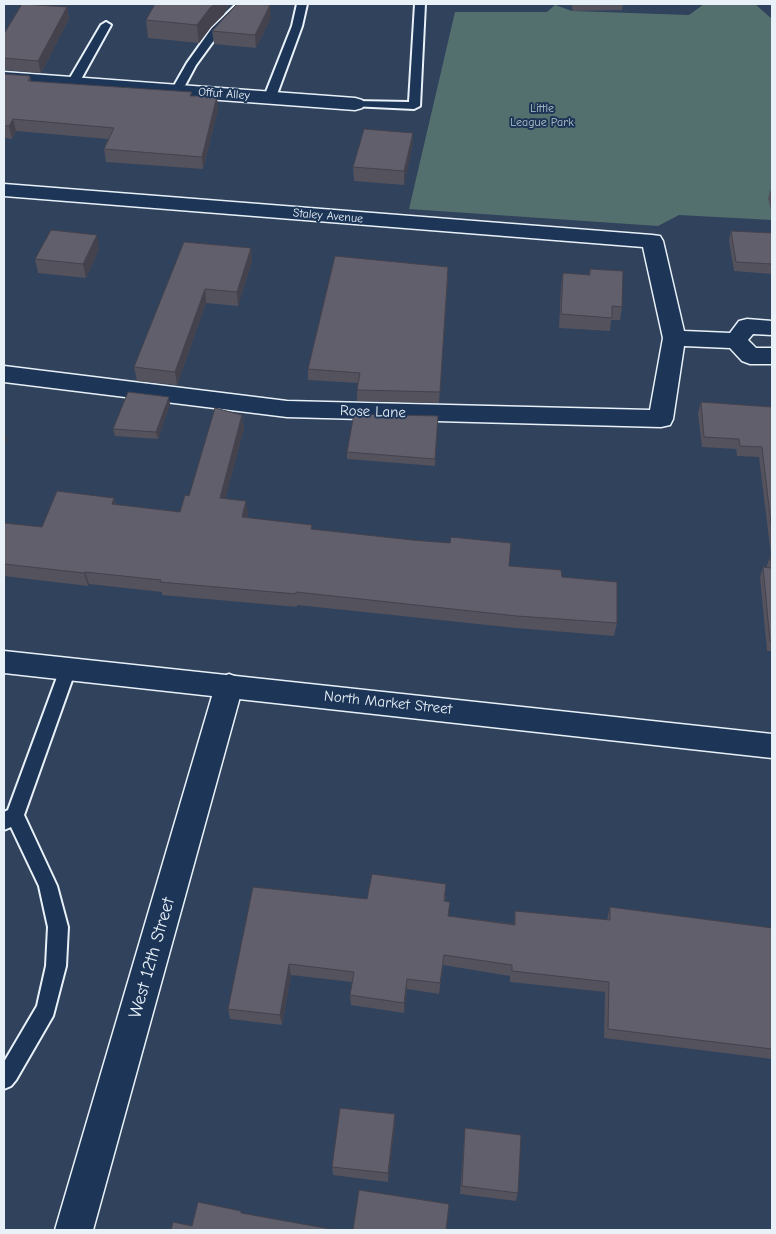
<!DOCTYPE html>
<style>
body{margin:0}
#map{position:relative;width:776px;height:1234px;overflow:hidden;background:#31425d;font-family:"Comic Neue",sans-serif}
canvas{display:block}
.frame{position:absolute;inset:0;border:5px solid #e8f1f8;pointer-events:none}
</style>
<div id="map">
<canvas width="776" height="1234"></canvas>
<div class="frame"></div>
</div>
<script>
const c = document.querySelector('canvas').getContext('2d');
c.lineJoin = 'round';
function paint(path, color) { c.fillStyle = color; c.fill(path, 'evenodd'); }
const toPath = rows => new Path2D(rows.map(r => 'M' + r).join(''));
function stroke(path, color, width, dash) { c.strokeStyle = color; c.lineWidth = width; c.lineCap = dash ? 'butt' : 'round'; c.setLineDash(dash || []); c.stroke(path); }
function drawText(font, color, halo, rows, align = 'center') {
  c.font = font + ' "Comic Neue",sans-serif'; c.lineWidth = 4; c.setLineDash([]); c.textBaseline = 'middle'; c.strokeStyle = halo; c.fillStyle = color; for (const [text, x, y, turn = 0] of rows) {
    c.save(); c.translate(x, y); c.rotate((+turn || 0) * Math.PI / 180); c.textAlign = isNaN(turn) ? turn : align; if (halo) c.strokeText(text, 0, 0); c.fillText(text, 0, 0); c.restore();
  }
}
const green = toPath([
 [704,4,755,4,772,19,772,220,679,215,658,226,409,209,455,12,547,12,555,5,572,11,689,15]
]);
const lane = toPath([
 [237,4,248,4,220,32,196,65,181,93,173,93,171,91,187,63,212,28,237,4],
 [297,4,307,4,302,26,276,97,274,99,266,99,264,97,292,26,297,4],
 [415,4,425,4,420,106,414,109,351,106,349,104,351,102,355,101,409,102,415,4],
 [106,22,111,25,79,83,77,85,69,85,67,83,101,25,106,22],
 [68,662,74,664,76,669,24,815,57,886,68,927,66,966,53,1016,16,1080,11,1086,4,1089,4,1062,37,1006,46,966,48,927,39,886,11,827,4,830,4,812,8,810,60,669,62,664,68,662]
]);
const street = toPath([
 [4,72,355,98,362,100,365,104,362,108,355,110,4,84,4,72],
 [4,184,652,235,660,236,663,241,684,331,730,333,739,321,747,319,772,321,772,335,753,334,748,340,756,348,772,348,772,364,750,364,742,361,730,348,684,346,673,419,670,425,661,427,287,417,4,382,4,366,287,401,650,410,663,338,643,247,4,196,4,184],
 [229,674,239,678,243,686,93,1230,55,1230,215,686,219,678,229,674]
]);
const primary = toPath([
 [4,651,772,734,772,758,4,673,4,651]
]);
const wall = toPath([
 [155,4,229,4,224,14,211,27,199,43,148,38,146,20],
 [571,4,623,4,622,10,573,11],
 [67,7,69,19,41,73,4,70,4,34],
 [271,18,256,48,214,44,212,31],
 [4,74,30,76,31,81,192,96,218,109,203,169,106,162,104,149,108,139,16,131,12,139,4,138],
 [413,133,412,146,404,185,354,181,353,167],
 [770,190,772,196,772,213,768,199],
 [731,231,772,233,772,274,734,271,729,240],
 [184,242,251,248,252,261,238,306,206,303,177,385,137,381,134,367],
 [99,249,86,278,38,273,35,259],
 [590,269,622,307,620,320,611,320,610,331,559,328,561,286,563,273,589,275],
 [448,278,439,403,357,401,357,390,358,383,308,380,308,369],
 [701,402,772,407,772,651,767,651,760,577,763,567,767,568,767,565,771,555,759,457,737,456,736,449,702,447,698,413],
 [170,404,158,439,115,436,113,429],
 [242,415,244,428,225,499,248,514,247,518,312,525,312,529,509,566,562,577,617,623,614,636,516,628,297,605,297,607,162,595,162,592,89,584,88,586,4,576,4,523,42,527,114,498,116,505,180,512,189,496],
 [438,416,435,466,347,459,347,452],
 [446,896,445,901,449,916,514,924,515,911,607,920,610,907,772,928,772,1059,604,1038,605,992,510,982,510,976,443,965,439,994,407,989,404,1013,351,1005,350,995,352,982,291,975,282,1025,230,1019,228,1009,367,899],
 [395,1123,388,1182,333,1175,332,1167],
 [465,1128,518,1193,516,1201,460,1194]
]);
const shadedWall = toPath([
 [214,4,229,4,224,14,211,27,199,43,197,25,209,9],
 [270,5,271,18,256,48,255,35],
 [67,7,69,19,41,73,38,61],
 [217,96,218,109,203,169,202,157],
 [13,119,16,131,12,139,9,126],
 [413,133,412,146,404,185,404,171],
 [97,235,99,249,86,278,83,264],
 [251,248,252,261,238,306,237,292],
 [205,289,206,303,177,385,175,372],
 [169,397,170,404,158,439,156,432],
 [242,415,244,428,222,511,220,498],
 [4,431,7,440,4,446],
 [114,498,117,511,112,504],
 [246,501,248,514,244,530,242,517],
 [85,572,89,584,88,586,84,573],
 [289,964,291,975,282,1025,280,1015],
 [407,979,407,989,404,1013,404,1003],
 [395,1114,395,1123,388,1182,388,1173]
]);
const building = toPath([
 [22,4,67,7,38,61,4,58,4,34,22,4],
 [155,4,214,4,209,9,197,25,146,20,155,4],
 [237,4,251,4,270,5,255,35,212,31,237,4],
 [4,74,30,76,28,81,192,92,190,96,217,96,202,157,104,149,114,128,13,119,9,126,4,126,4,74],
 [364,129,413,133,404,171,353,167,364,129],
 [51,230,97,235,83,264,35,259,51,230],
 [731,231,772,233,772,264,736,262,731,231],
 [184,242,251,248,237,292,205,289,175,372,134,367,184,242],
 [335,256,448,267,440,392,357,390,360,373,308,369,335,256],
 [590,269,623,271,622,307,612,306,612,318,561,314,563,273,590,275,590,269],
 [128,392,169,397,156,432,113,429,128,392],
 [701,402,772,407,772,532,762,447,740,446,739,439,704,437,701,402],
 [215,408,242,415,220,498,246,501,242,517,312,525,311,529,412,540,450,543,451,537,511,543,509,566,561,570,562,577,617,582,617,623,517,616,296,592,296,594,160,582,161,580,85,572,84,573,4,564,4,523,42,527,57,491,114,498,112,504,180,512,185,495,189,496,215,408],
 [354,414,438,416,435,459,347,452,354,414],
 [770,555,772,555,772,641,770,641,763,567,772,568,770,555],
 [372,874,446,884,444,901,450,902,448,916,515,925,515,911,610,920,610,907,772,928,772,1049,608,1029,609,982,512,971,512,965,444,955,440,983,407,979,404,1003,350,995,354,972,289,964,280,1015,228,1009,253,887,367,899,372,874],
 [340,1108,395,1114,388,1173,332,1167,340,1108],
 [465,1128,521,1135,518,1193,462,1186,465,1128],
 [359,1190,449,1204,446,1230,353,1230,359,1190],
 [198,1202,241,1211,241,1213,336,1230,171,1230,173,1222,192,1226,198,1202]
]);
const farStreetnames = [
 ["Offut Alley",224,94,4],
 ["Staley Avenue",328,216,5]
];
const farParknames = [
 ["Little",542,109],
 ["League Park",542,123]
];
const streetNames = [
 ["Rose Lane",373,412,2],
 ["North Market Street",388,703,6]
];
const nearStreetnames = [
 ["West 12th Street",152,958,-74]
];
paint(green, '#54706e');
stroke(lane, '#e8f1f8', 4);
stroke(street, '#e8f1f8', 3);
stroke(primary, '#e8f1f8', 3);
paint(lane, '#1d3557');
paint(street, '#1d3557');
paint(primary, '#1d3557');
paint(wall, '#53525d');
paint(shadedWall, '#44424c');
paint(building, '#615f6c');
stroke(building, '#44424c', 1);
drawText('12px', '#e8f1f8', '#1d3557', farStreetnames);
drawText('12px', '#b4c4c8', '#1d3557', farParknames);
drawText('15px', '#e8f1f8', '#1d3557', streetNames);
drawText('18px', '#e8f1f8', '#1d3557', nearStreetnames);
</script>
